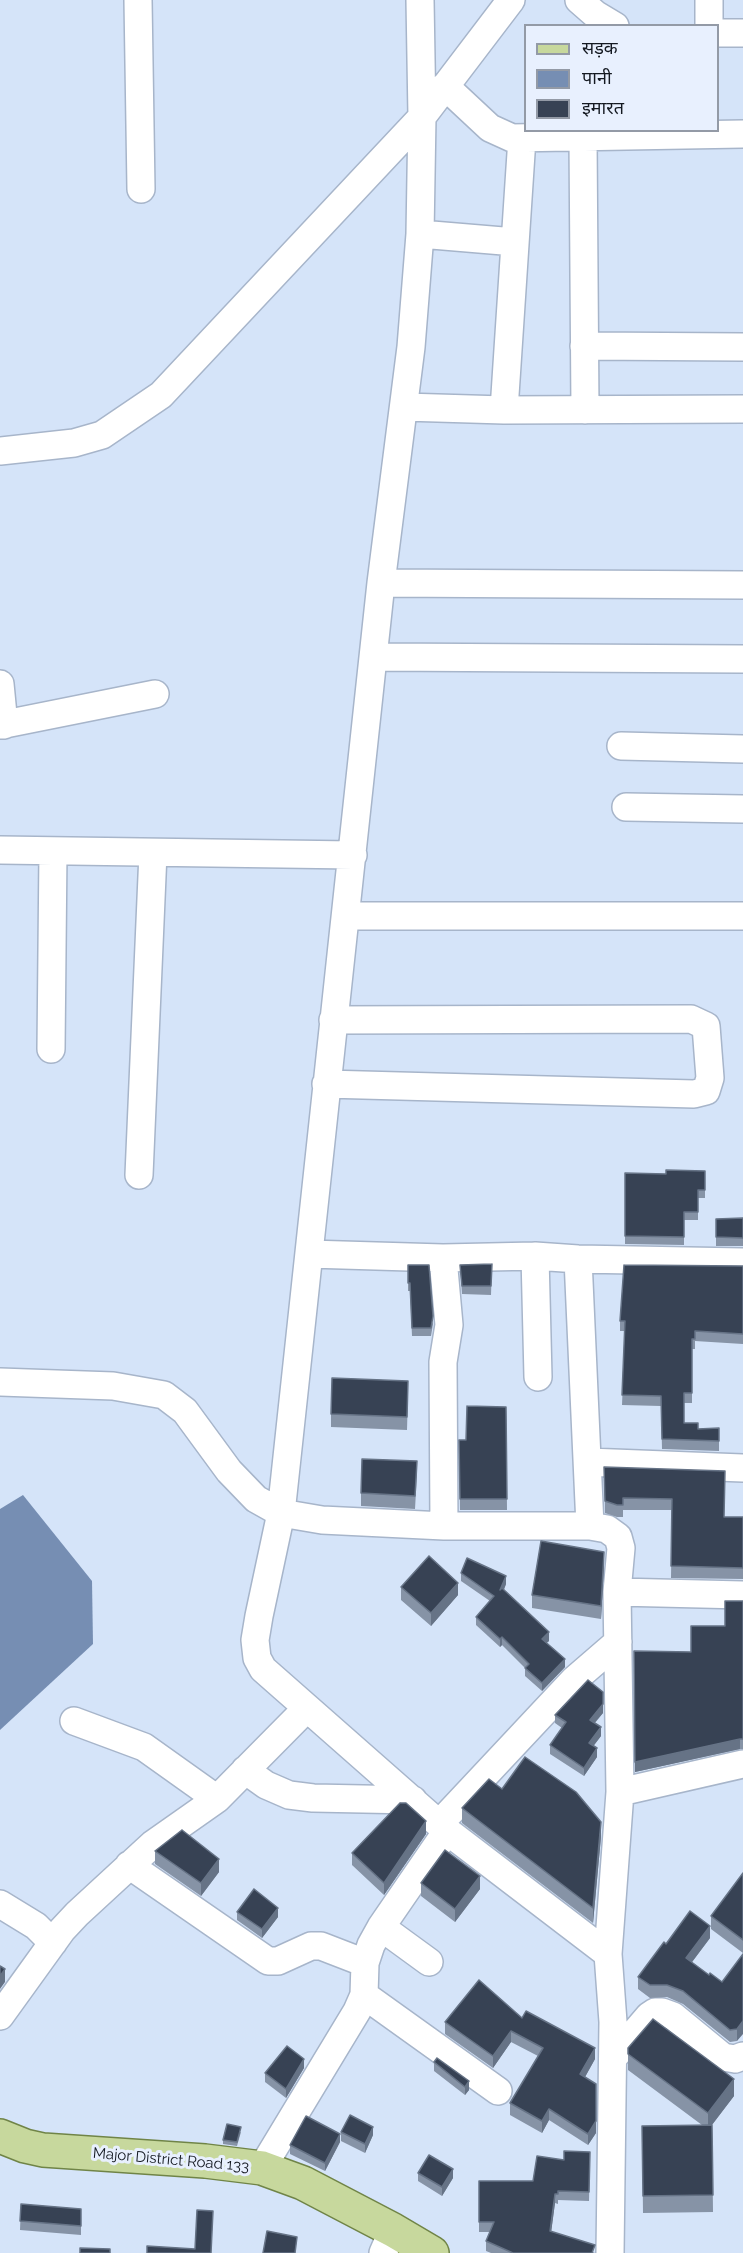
<!DOCTYPE html>
<meta charset="utf-8">
<style>
body{margin:0}
#map{position:relative;width:743px;height:2253px;overflow:hidden;background:#d5e4f9;font-family:Raleway,"Noto Sans Devanagari",sans-serif}
canvas{display:block}
.legend{position:absolute;left:524px;top:24px;width:195px;height:108px;box-sizing:border-box;background:#e8f0fe;border:2px solid #939aa6;margin:0;padding:8px 10px;list-style:none;font-size:18px;color:#141921}
.legend li{display:flex;align-items:center;gap:12px;height:30px}
.legend b{width:30px;border:2px solid #939aa6}
</style>
<div id="map">
<canvas width="743" height="2253"></canvas>
<ul class="legend">
<li><b style="height:8px;background:#c7d89d"></b>सड़क</li>
<li><b style="height:16px;background:#768eb3"></b>पानी</li>
<li><b style="height:16px;background:#374254"></b>इमारत</li>
</ul>
</div>
<script>
const c = document.querySelector('canvas').getContext('2d');
c.lineJoin = 'round';
function paint(path, color) { c.fillStyle = color; c.fill(path, 'evenodd'); }
const toPath = rows => new Path2D(rows.map(r => 'M' + r).join(''));
function stroke(path, color, width, dash) { c.strokeStyle = color; c.lineWidth = width; c.lineCap = dash ? 'butt' : 'round'; c.setLineDash(dash || []); c.stroke(path); }
function drawText(font, color, halo, rows, align = 'center') {
  c.font = font + ' Raleway,sans-serif'; c.lineWidth = 6; c.setLineDash([]); c.textBaseline = 'middle'; c.strokeStyle = halo; c.fillStyle = color; for (const [text, x, y, turn = 0] of rows) {
    c.save(); c.translate(x, y); c.rotate((+turn || 0) * Math.PI / 180); c.textAlign = isNaN(turn) ? turn : align; if (halo) c.strokeText(text, 0, 0); c.fillText(text, 0, 0); c.restore();
  }
}
const water = toPath([
 [23,1495,92,1581,93,1644,0,1730,0,1509]
]);
const minor = toPath([
 [138,0,141,189],
 [420,0,422,117,420,234,411,347,381,583,281,1513,259,1616,255,1640,257,1658,263,1669,447,1831,608,1954],
 [579,0,595,14,615,26],
 [709,0,709,26],
 [718,33,743,33],
 [445,86,490,128,512,138,743,134],
 [583,138,585,410],
 [420,234,515,242],
 [584,346,743,347],
 [404,407,504,410,743,409],
 [504,410,522,138],
 [0,451,74,443,102,435,161,395,422,117,511,0],
 [381,583,743,585],
 [374,657,743,659],
 [0,684,4,725],
 [0,725,155,694],
 [621,746,743,749],
 [626,807,743,809],
 [0,850,353,855],
 [346,916,743,916],
 [51,1049,53,851],
 [326,1084,694,1094,706,1091,710,1078,706,1026,691,1019,333,1020],
 [139,1175,153,853],
 [309,1254,443,1258,535,1256,578,1259,743,1262],
 [535,1256,538,1377],
 [443,1258,449,1325,443,1362,444,1526],
 [578,1259,590,1526],
 [0,1382,113,1386,164,1395,185,1411,229,1471,256,1499,281,1513,322,1520,444,1526,590,1526,607,1529,618,1537,621,1548,617,1592,620,1792,608,1954,613,2022,610,2253],
 [588,1462,743,1468],
 [617,1592,743,1595],
 [74,1721,144,1747,217,1799,307,1708],
 [245,1770,266,1785,289,1795,313,1798,413,1800],
 [620,1792,743,1764],
 [440,1823,574,1680,618,1642],
 [129,1865,268,1961,278,1961,311,1946,321,1946,365,1963],
 [0,1904,36,1926,53,1943],
 [381,1927,429,1962],
 [364,1995,498,2091],
 [0,2016,62,1930,77,1914,153,1844,217,1799],
 [613,2058,649,2016,655,2012,662,2012,673,2016,723,2057,735,2059,743,2056],
 [262,2168,357,2011,364,1995,365,1963,371,1945,381,1927,447,1831],
 [383,2253,393,2230]
]);
const major = toPath([
 [0,2136,25,2146,43,2150,205,2161,262,2168,303,2183,393,2230,432,2253]
]);
const wall = toPath([
 [705,1171,705,1198,698,1198,698,1220,684,1220,684,1245,625,1244,625,1173,666,1174],
 [743,1218,743,1246,716,1246,716,1219],
 [492,1264,491,1295,462,1294,460,1265],
 [408,1265,433,1324,431,1336,412,1336,410,1291,408,1291],
 [743,1266,743,1344,695,1341,695,1349,692,1349,692,1403,684,1403,684,1423,698,1429,719,1428,719,1451,662,1449,661,1406,622,1405,625,1331,620,1331,620,1321],
 [408,1394,407,1430,331,1427,331,1414],
 [506,1407,507,1510,460,1510,459,1440,466,1440],
 [604,1467,725,1517,743,1517,743,1579,671,1578,672,1510,623,1510,623,1517,617,1517,605,1513],
 [417,1474,415,1509,361,1506,361,1493],
 [604,1565,601,1619,532,1608,532,1595],
 [461,1573,506,1584,504,1590,549,1641,546,1643,565,1667,542,1691,525,1676,525,1668,502,1645,500,1647,476,1625,476,1617,490,1601,461,1581],
 [401,1587,458,1595,431,1626,401,1600],
 [743,1601,743,1749,740,1749,635,1772,634,1651,691,1652,725,1626],
 [603,1713,595,1723,601,1736,593,1746,597,1757,584,1776,550,1754,550,1745,562,1728,555,1723,555,1715],
 [502,1789,601,1837,593,1923,462,1823,462,1808],
 [426,1834,384,1895,352,1865,352,1853],
 [155,1851,219,1872,201,1896,155,1864],
 [743,1873,743,1953,711,1929,711,1916],
 [421,1883,480,1889,455,1922,421,1896],
 [237,1912,278,1917,262,1938,237,1920],
 [710,1938,692,1962,709,1975,722,1982,743,1954,737,2041,730,2042,683,2004,667,1997,650,1998,638,1989,638,1977,666,1944],
 [522,2018,595,2059,585,2077,596,2133,588,2145,549,2120,542,2133,510,2115,510,2103,538,2056,511,2042,493,2068,445,2034,445,2022],
 [628,2048,734,2096,712,2125,713,2212,643,2213,642,2126,702,2125,628,2070],
 [434,2062,469,2090,465,2095,434,2071],
 [304,2068,286,2098,265,2082,265,2073],
 [241,2132,237,2146,223,2144,223,2140],
 [341,2132,373,2135,365,2153,341,2141],
 [340,2142,325,2171,290,2154,290,2145],
 [590,2152,589,2201,558,2200,558,2204,555,2203,551,2232,595,2253,491,2253,486,2251,486,2241,490,2232,479,2232,479,2181,533,2181,564,2160],
 [418,2173,453,2178,442,2196,418,2181],
 [21,2204,81,2209,81,2235,20,2230]
]);
const shadedWall = toPath([
 [604,1552,604,1565,601,1619,601,1606],
 [506,1576,506,1584,500,1598,500,1590],
 [458,1583,458,1595,431,1626,431,1613],
 [549,1632,549,1641,542,1647,542,1639],
 [502,1637,502,1645,500,1647,500,1639],
 [565,1659,565,1667,542,1691,542,1683],
 [603,1704,603,1713,590,1728,590,1720],
 [601,1727,601,1736,589,1752,589,1743],
 [740,1739,740,1749,635,1772,635,1762],
 [597,1748,597,1757,584,1776,584,1768],
 [426,1821,426,1834,384,1895,384,1883],
 [601,1822,601,1837,593,1923,593,1908],
 [219,1859,219,1872,201,1896,201,1883],
 [480,1876,480,1889,455,1922,455,1909],
 [278,1908,278,1917,262,1938,262,1929],
 [710,1926,710,1938,686,1970,686,1958],
 [5,1969,5,1982,0,1989,0,1976],
 [743,2021,743,2034,737,2041,737,2029],
 [511,2031,511,2042,493,2068,493,2056],
 [595,2048,595,2059,580,2086,580,2074],
 [304,2059,304,2068,286,2098,286,2089],
 [734,2079,734,2096,708,2130,708,2113],
 [469,2081,469,2090,465,2095,465,2087],
 [596,2096,596,2133,588,2145,588,2134],
 [549,2109,549,2120,542,2133,542,2121],
 [373,2127,373,2135,365,2153,365,2144],
 [340,2134,340,2142,325,2171,325,2163],
 [453,2169,453,2178,442,2196,442,2187],
 [555,2194,555,2203,550,2241,550,2231]
]);
const building = toPath([
 [666,1170,705,1171,705,1190,698,1190,698,1212,684,1212,684,1237,625,1236,625,1173,666,1174,666,1170],
 [743,1218,743,1238,716,1237,716,1219,743,1218],
 [492,1264,491,1286,462,1286,460,1265,492,1264],
 [408,1265,429,1265,433,1316,431,1328,412,1328,410,1283,408,1283,408,1265],
 [624,1265,743,1266,743,1334,695,1331,695,1339,692,1339,692,1393,684,1393,684,1423,698,1423,698,1429,719,1428,719,1441,662,1439,661,1396,622,1395,625,1321,620,1321,624,1265],
 [332,1378,408,1381,407,1417,331,1414,332,1378],
 [467,1406,506,1407,507,1499,460,1499,459,1440,466,1440,467,1406],
 [362,1459,417,1461,415,1496,361,1493,362,1459],
 [604,1467,725,1471,724,1517,743,1517,743,1568,671,1566,672,1499,623,1498,623,1505,617,1505,605,1501,604,1467],
 [541,1541,604,1552,601,1606,532,1595,541,1541],
 [429,1556,458,1583,431,1613,401,1587,429,1556],
 [467,1558,506,1576,500,1590,502,1588,549,1632,542,1639,565,1659,542,1683,525,1668,529,1664,502,1637,500,1639,476,1617,494,1596,461,1573,467,1558],
 [725,1601,743,1601,743,1739,740,1739,635,1762,634,1651,691,1652,691,1626,725,1626,725,1601],
 [588,1680,603,1692,603,1704,590,1720,601,1727,589,1743,597,1748,584,1768,550,1745,566,1722,555,1715,588,1680],
 [525,1757,576,1792,601,1822,593,1908,462,1808,489,1779,502,1789,525,1757],
 [400,1803,406,1803,426,1821,384,1883,352,1853,400,1803],
 [182,1830,219,1859,201,1883,155,1851,182,1830],
 [445,1850,480,1876,455,1909,421,1883,445,1850],
 [743,1873,743,1940,711,1916,743,1873],
 [254,1889,278,1908,262,1929,237,1912,254,1889],
 [690,1911,710,1926,686,1958,709,1975,710,1973,722,1982,743,1954,743,2021,737,2029,730,2030,683,1991,667,1985,650,1985,638,1977,664,1942,666,1944,690,1911],
 [0,1966,5,1969,0,1976,0,1966],
 [479,1980,522,2018,526,2011,595,2048,580,2074,596,2084,596,2121,588,2134,549,2109,542,2121,510,2103,543,2048,511,2031,493,2056,445,2022,479,1980],
 [653,2019,734,2079,708,2113,628,2054,628,2048,653,2019],
 [287,2046,304,2059,286,2089,265,2073,287,2046],
 [437,2058,469,2081,465,2087,434,2062,437,2058],
 [350,2115,373,2127,365,2144,341,2132,350,2115],
 [306,2116,340,2134,325,2163,290,2145,306,2116],
 [227,2124,241,2127,237,2142,223,2140,227,2124],
 [712,2125,713,2195,643,2196,642,2126,712,2125],
 [564,2151,590,2152,589,2192,558,2191,558,2194,555,2194,550,2231,595,2245,592,2253,513,2253,486,2241,494,2222,479,2222,479,2181,533,2181,537,2156,564,2160,564,2151],
 [429,2155,453,2169,442,2187,418,2173,429,2155],
 [21,2204,81,2209,81,2226,20,2221,21,2204],
 [197,2210,213,2211,211,2253,147,2253,147,2246,195,2249,197,2210],
 [267,2231,297,2237,295,2253,263,2253,267,2231],
 [80,2248,110,2249,110,2253,80,2253,80,2248]
]);
const streetNames = [
 ["Major District Road 133",171,2160,5]
];
paint(water, '#768eb3');
stroke(minor, '#a7b5ca', 30);
stroke(major, '#708447', 36);
stroke(minor, '#fff', 27);
stroke(major, '#c7d89d', 33);
paint(wall, '#8693a6');
paint(shadedWall, '#667386');
paint(building, '#374254');
stroke(building, '#667386', 1.5);
drawText('15px', '#141921', '#e8f0fe', streetNames);
</script>
